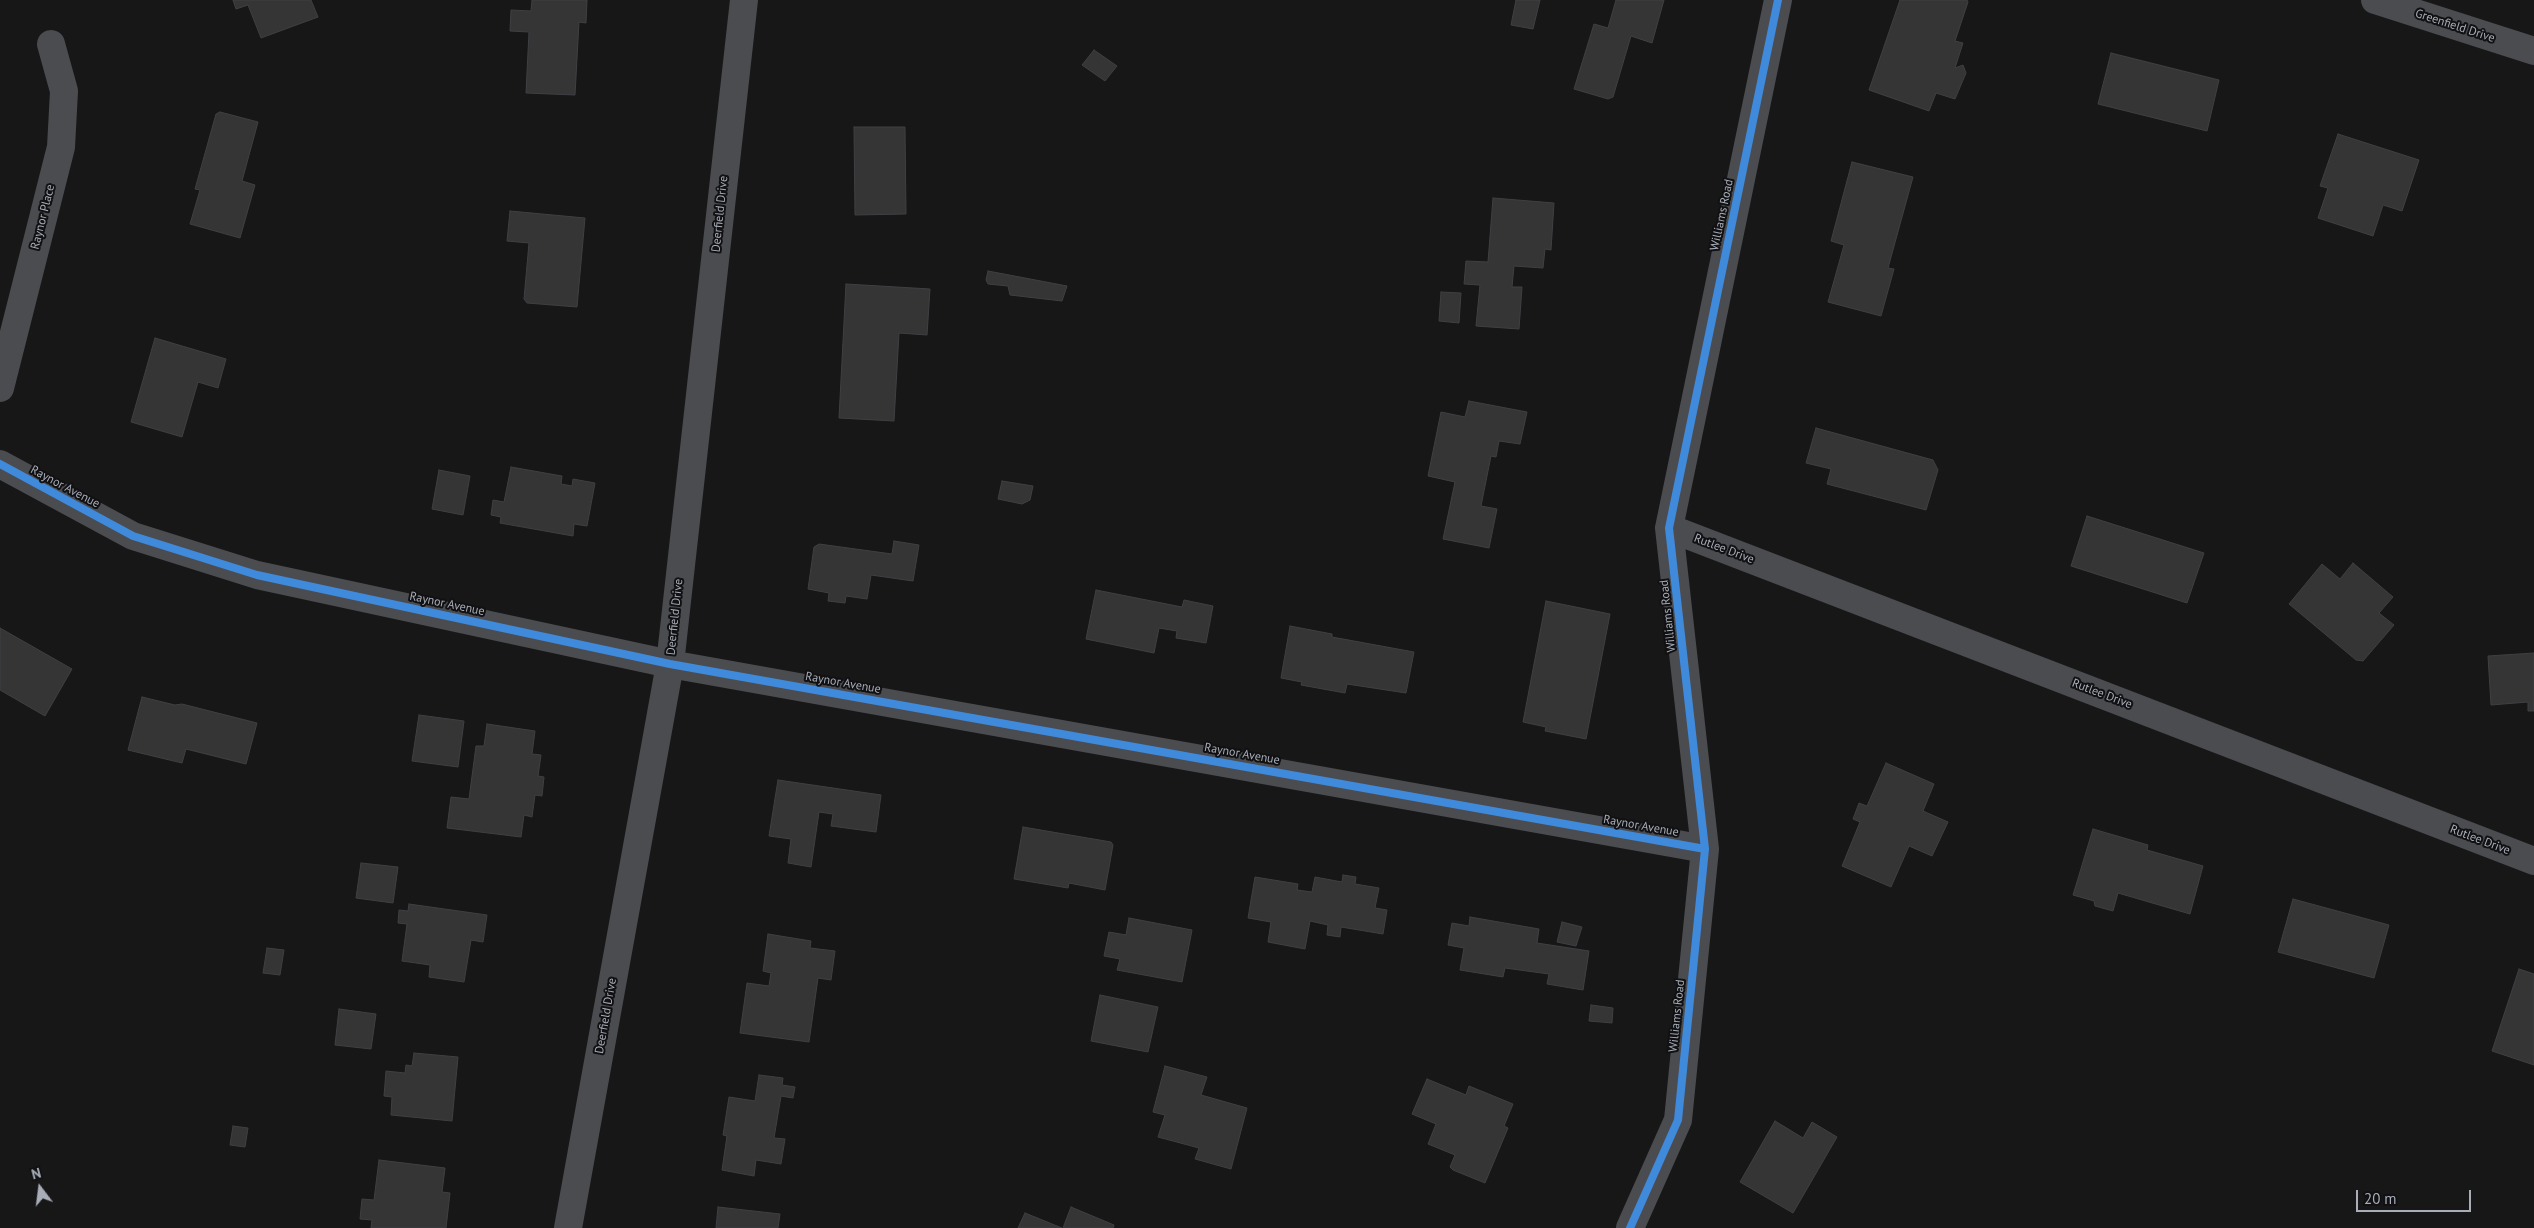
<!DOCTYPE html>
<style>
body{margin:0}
#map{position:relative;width:2534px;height:1228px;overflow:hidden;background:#171717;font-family:"PT Sans",sans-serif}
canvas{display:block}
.north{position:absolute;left:15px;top:1163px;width:50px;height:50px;-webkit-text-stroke:4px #111113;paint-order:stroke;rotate:345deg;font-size:14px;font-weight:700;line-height:20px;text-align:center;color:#a8adb8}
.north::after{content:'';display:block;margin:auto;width:18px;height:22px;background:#a8adb8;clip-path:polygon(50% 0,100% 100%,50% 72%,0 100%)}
.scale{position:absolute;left:2356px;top:1190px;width:115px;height:22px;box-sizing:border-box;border:2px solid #a8adb8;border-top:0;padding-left:6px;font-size:15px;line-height:18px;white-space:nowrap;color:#a8adb8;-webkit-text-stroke:4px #111113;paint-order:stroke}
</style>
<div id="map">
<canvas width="2534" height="1228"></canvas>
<div class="north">N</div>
<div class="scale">20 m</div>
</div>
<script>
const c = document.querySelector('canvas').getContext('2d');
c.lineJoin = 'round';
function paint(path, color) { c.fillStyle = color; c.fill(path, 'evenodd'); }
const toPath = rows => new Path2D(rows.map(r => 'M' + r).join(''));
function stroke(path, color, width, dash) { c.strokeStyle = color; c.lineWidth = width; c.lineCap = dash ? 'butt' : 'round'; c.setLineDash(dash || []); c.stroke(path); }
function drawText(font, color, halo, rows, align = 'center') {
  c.font = font + ' "PT Sans",sans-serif'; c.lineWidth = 4; c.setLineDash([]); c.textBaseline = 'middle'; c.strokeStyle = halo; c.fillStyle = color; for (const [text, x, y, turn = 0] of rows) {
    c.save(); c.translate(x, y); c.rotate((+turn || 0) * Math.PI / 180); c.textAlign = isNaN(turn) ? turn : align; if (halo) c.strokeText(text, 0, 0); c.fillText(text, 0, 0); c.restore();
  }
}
const building = toPath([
 [233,0,311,0,318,17,261,38,248,5,236,9,233,0],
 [532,0,587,0,586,23,579,22,575,95,526,93,529,32,510,31,511,10,531,11,532,0],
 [1516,0,1540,0,1533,29,1511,25,1516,0],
 [1616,0,1664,0,1652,43,1631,36,1613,97,1608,99,1574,89,1594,24,1608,28,1616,0],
 [1900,0,1967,0,1968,2,1955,41,1963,43,1955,68,1963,65,1966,73,1955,99,1936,93,1929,111,1869,90,1900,0],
 [1094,50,1117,66,1105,81,1082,65,1094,50],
 [2111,53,2219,80,2207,131,2098,104,2111,53],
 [220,112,258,122,242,181,255,185,240,238,190,224,200,190,195,189,216,114,220,112],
 [854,127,905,127,906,214,855,215,854,127],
 [2338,134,2419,160,2402,211,2383,205,2373,236,2318,218,2328,188,2320,186,2338,134],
 [1852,162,1913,177,1888,268,1894,269,1881,316,1828,302,1844,245,1831,241,1852,162],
 [1493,198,1554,203,1551,250,1545,249,1543,268,1514,266,1512,287,1522,287,1519,329,1476,326,1480,285,1464,284,1466,261,1488,262,1493,198],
 [510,211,585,218,577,307,527,303,524,299,529,243,507,241,510,211],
 [988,271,1067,286,1062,301,1010,295,1008,286,988,284,986,280,988,271],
 [846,284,930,289,927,335,899,333,894,421,839,418,846,284],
 [1441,292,1461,293,1459,323,1439,321,1441,292],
 [155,338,226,359,218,388,198,382,182,437,131,422,155,338],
 [1469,401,1527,412,1520,444,1499,441,1496,457,1491,456,1481,506,1497,509,1489,548,1443,539,1455,482,1428,476,1441,412,1465,417,1469,401],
 [1816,428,1933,460,1938,470,1926,510,1827,484,1831,469,1806,463,1816,428],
 [511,467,562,476,561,484,572,486,573,479,595,483,587,526,574,524,573,536,500,523,501,517,491,515,493,500,504,502,511,467],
 [439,470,470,476,463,515,432,509,439,470],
 [1002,481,1033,486,1030,500,1022,504,998,499,1002,481],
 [2087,516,2204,553,2187,603,2071,566,2087,516],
 [894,541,919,545,913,581,871,575,867,599,846,596,845,603,828,601,829,593,808,589,814,547,819,544,892,554,894,541],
 [2353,563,2393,597,2379,613,2394,625,2363,661,2356,660,2289,604,2322,564,2340,579,2353,563],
 [1096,590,1182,607,1184,600,1213,606,1206,643,1176,638,1177,631,1159,628,1154,653,1086,639,1096,590],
 [1546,601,1610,614,1586,739,1545,731,1546,727,1523,722,1546,601],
 [1290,626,1332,634,1332,637,1414,652,1406,693,1347,684,1345,693,1301,685,1302,682,1281,678,1290,626],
 [0,628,72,669,45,716,0,690,0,628],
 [2534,653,2534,711,2528,711,2528,702,2491,705,2488,656,2534,653],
 [142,697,175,705,182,704,257,723,246,764,186,749,182,763,128,750,142,697],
 [419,715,464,721,458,767,412,761,419,715],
 [487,724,535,731,532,754,541,755,538,776,544,777,542,796,535,795,532,817,524,815,521,837,447,828,451,797,469,799,476,746,484,746,487,724],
 [1886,763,1934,784,1923,811,1948,822,1932,856,1909,846,1891,887,1842,866,1860,822,1853,819,1859,803,1867,806,1886,763],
 [778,780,881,795,876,832,831,826,833,814,819,812,811,867,788,863,791,839,769,836,778,780],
 [1023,827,1111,842,1113,845,1105,890,1069,883,1068,888,1014,879,1023,827],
 [2093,829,2148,845,2147,850,2203,866,2190,914,2118,893,2113,911,2095,906,2094,901,2073,895,2093,829],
 [361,863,398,867,393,903,356,898,361,863],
 [1343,875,1356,877,1355,884,1379,888,1375,908,1387,910,1383,934,1341,927,1340,937,1327,935,1328,925,1310,921,1305,949,1268,942,1271,922,1248,918,1255,877,1298,884,1297,890,1312,892,1315,877,1342,882,1343,875],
 [2293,899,2389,925,2374,978,2278,952,2293,899],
 [409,904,487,915,483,942,471,940,464,982,429,977,430,965,402,961,407,924,398,923,399,910,408,911,409,904],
 [1470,917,1539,929,1537,943,1589,951,1583,990,1547,984,1549,974,1505,968,1503,977,1460,970,1464,948,1448,945,1452,923,1469,926,1470,917],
 [1129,918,1192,930,1182,982,1117,970,1120,959,1104,956,1109,932,1126,935,1129,918],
 [1562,922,1582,927,1576,946,1557,942,1562,922],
 [768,934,811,941,810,948,835,951,831,980,818,978,809,1042,740,1033,747,983,769,986,771,973,763,971,768,934],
 [267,948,284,950,280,975,263,973,267,948],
 [2519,969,2534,974,2534,1065,2492,1051,2519,969],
 [1100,995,1158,1007,1148,1052,1091,1041,1100,995],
 [1591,1005,1613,1008,1612,1023,1589,1021,1591,1005],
 [339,1009,376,1014,371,1049,335,1045,339,1009],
 [414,1053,458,1057,452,1121,391,1115,392,1097,384,1096,386,1071,405,1073,406,1065,412,1066,414,1053],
 [1165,1066,1207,1077,1201,1095,1247,1108,1231,1169,1195,1159,1199,1148,1158,1137,1165,1115,1153,1112,1165,1066],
 [759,1075,783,1078,782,1085,795,1087,793,1098,781,1096,774,1138,785,1139,781,1164,756,1160,754,1176,722,1170,727,1136,723,1135,729,1097,755,1101,759,1075],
 [1427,1079,1466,1095,1469,1086,1513,1104,1504,1126,1508,1128,1485,1183,1453,1170,1450,1167,1455,1155,1428,1144,1436,1124,1412,1114,1427,1079],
 [1775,1121,1803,1138,1812,1122,1837,1137,1793,1213,1740,1182,1775,1121],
 [233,1126,248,1128,245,1147,230,1145,233,1126],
 [379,1160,445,1168,442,1192,450,1193,446,1228,371,1228,372,1220,360,1219,362,1199,374,1200,379,1160],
 [718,1207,780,1214,778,1228,716,1228,718,1207],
 [1071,1207,1114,1225,1113,1228,1063,1228,1071,1207],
 [1025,1213,1062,1228,1018,1228,1025,1213]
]);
const minor = toPath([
 [2375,0,2534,51],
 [0,388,61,147,64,91,51,44],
 [0,464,133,536,257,575,670,664,1705,849],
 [1669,528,2534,861],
 [568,1228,670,664,744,0],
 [1630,1228,1678,1120,1705,849,1669,528,1778,0]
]);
const cycleway = toPath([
 [0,464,133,536,257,575,670,664,1705,849],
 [1630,1228,1678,1120,1705,849,1669,528,1778,0]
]);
const streetNames = [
 ["Greenfield Drive",2455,26,18],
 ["Deerfield Drive",720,214,-84],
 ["Williams Road",1722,215,-78],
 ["Raynor Place",43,217,-76],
 ["Raynor Avenue",65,487,28],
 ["Rutlee Drive",1724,549,21],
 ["Raynor Avenue",447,604,12],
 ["Williams Road",1668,616,-96],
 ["Deerfield Drive",675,617,-84],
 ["Raynor Avenue",843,683,10],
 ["Rutlee Drive",2102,694,21],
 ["Raynor Avenue",1242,754,10],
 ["Raynor Avenue",1641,826,10],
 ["Rutlee Drive",2480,840,21],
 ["Deerfield Drive",606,1016,-80],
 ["Williams Road",1677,1016,-84]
];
paint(building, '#353536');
stroke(building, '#3f4043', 1);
stroke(minor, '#4b4c50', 28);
stroke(cycleway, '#408adc', 8);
drawText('12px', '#a8adb8', '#111113', streetNames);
</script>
